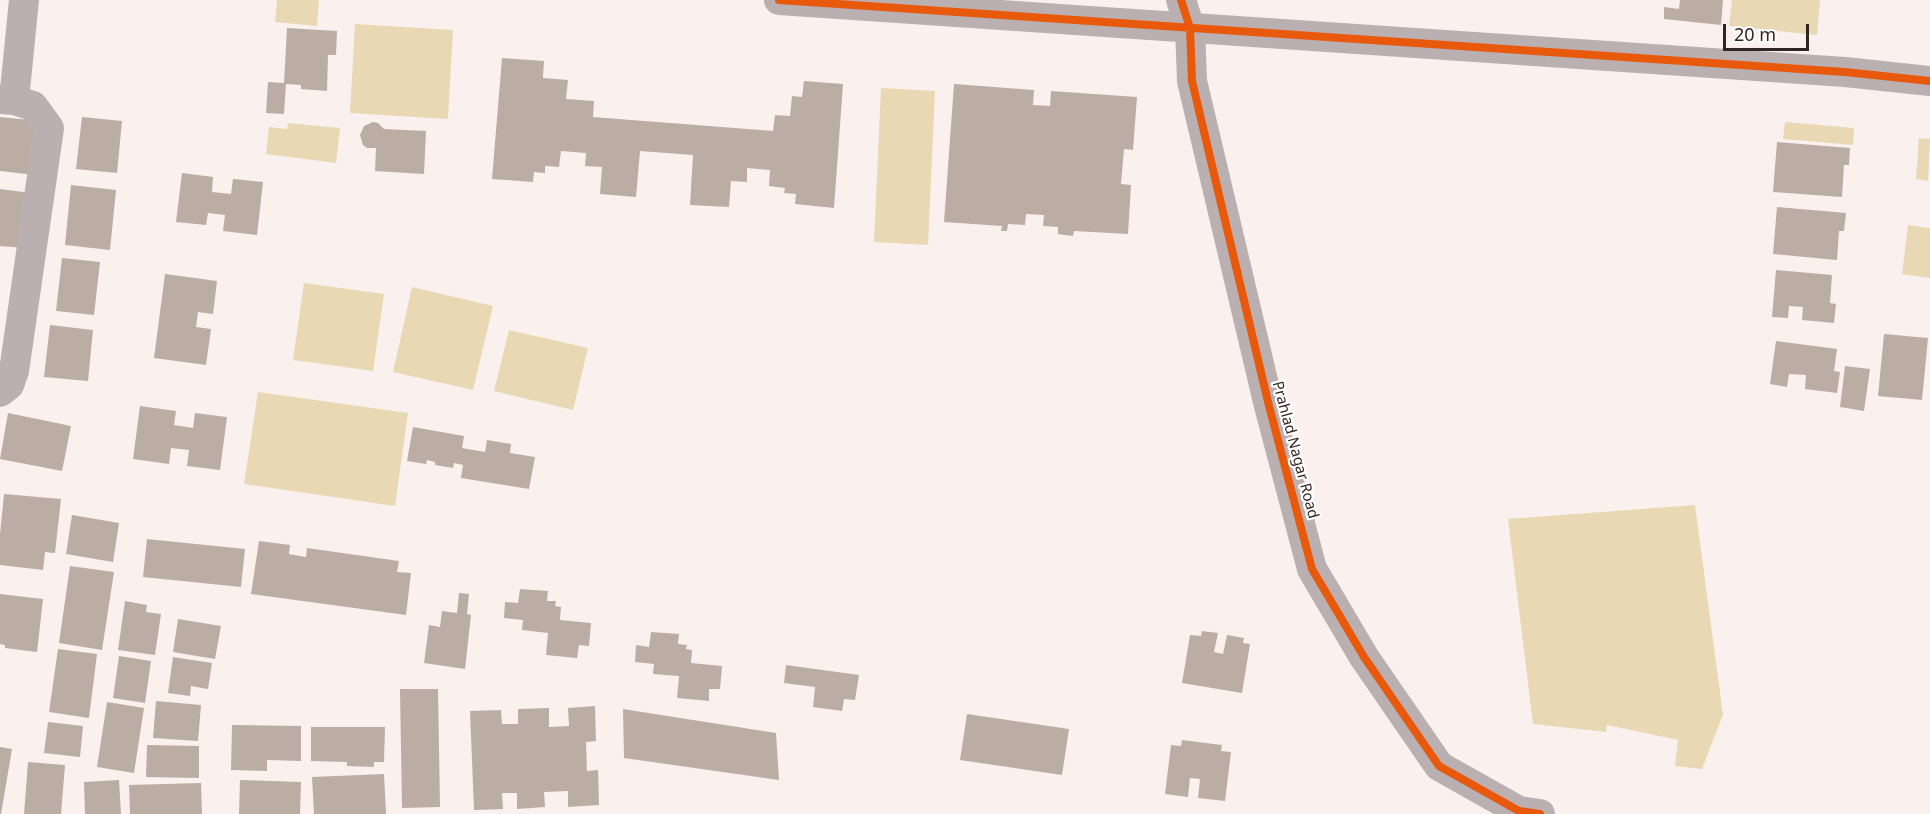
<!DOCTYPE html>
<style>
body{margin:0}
#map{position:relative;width:1930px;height:814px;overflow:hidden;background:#faf1ee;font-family:"Noto Sans",sans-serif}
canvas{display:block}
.scale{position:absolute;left:1723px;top:24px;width:86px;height:27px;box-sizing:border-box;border:3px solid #322420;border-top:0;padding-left:8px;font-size:18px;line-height:21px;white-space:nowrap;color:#322420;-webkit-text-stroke:4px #fff;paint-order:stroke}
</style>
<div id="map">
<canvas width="1930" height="814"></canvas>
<div class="scale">20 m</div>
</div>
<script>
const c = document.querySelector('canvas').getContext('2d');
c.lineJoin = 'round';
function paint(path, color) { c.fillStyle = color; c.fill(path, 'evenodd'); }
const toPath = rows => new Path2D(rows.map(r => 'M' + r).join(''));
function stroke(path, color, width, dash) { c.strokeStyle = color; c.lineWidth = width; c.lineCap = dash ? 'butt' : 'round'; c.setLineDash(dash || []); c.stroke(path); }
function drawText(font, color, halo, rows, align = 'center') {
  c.font = font + ' "Noto Sans",sans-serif'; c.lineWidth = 4.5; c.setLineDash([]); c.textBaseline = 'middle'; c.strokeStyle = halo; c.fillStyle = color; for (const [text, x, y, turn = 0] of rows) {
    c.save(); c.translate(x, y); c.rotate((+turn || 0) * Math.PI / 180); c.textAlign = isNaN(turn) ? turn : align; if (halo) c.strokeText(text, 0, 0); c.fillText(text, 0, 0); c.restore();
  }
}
const green = toPath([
 [277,0,319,0,317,26,275,22],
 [1732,0,1820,0,1817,35,1729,26],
 [355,24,453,30,448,119,350,113],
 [881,88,935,91,928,245,874,242],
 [1785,122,1854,128,1853,145,1783,139],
 [288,123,340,128,336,163,266,154,269,127,287,129],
 [1919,138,1930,139,1928,181,1916,179],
 [1908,225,1930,228,1930,278,1902,274],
 [304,283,384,294,373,371,293,360],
 [412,287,493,306,473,390,393,372],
 [509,330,588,348,573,410,494,391],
 [258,392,408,413,395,506,244,484],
 [1695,505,1723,715,1702,769,1675,766,1678,740,1607,725,1606,732,1533,724,1508,519]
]);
const building = toPath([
 [1680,0,1723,0,1721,25,1664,19,1664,7,1679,9],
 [287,28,337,31,336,55,328,55,327,91,301,89,301,85,286,84,284,114,266,113,268,82,284,83],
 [502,58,544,61,543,78,568,80,566,99,594,101,593,117,773,131,775,115,790,116,792,96,802,97,804,81,843,84,834,208,795,204,796,194,784,193,785,188,769,186,770,170,747,168,747,182,731,181,729,207,690,205,693,155,640,151,636,197,600,194,602,167,585,166,586,153,561,151,559,167,545,166,545,173,534,172,533,182,492,179],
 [954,84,1034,90,1033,105,1050,106,1051,91,1137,97,1133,150,1124,149,1121,184,1131,185,1128,234,1074,231,1073,236,1058,234,1058,227,1043,226,1044,215,1026,214,1025,225,1008,224,1007,231,1001,231,1002,226,944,222],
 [0,117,40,121,35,175,0,171],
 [82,117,122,121,117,173,76,169],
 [373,122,378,123,384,129,426,131,424,174,375,171,376,148,367,148,363,145,360,135,364,126],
 [1777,142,1850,148,1849,165,1844,165,1842,197,1773,192],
 [182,173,213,177,212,192,231,194,233,179,263,182,257,235,223,231,225,215,208,213,206,225,176,222],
 [71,185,116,190,110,250,65,245],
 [0,189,31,193,25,248,0,246],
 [1777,207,1846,213,1844,231,1839,231,1837,260,1773,254],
 [62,258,100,262,94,315,56,311],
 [1776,270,1832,275,1830,303,1836,304,1834,323,1802,320,1803,307,1789,306,1788,318,1772,317],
 [165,274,217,281,213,314,198,312,196,327,211,329,206,365,154,358],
 [50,325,93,330,88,381,44,377],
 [1884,334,1928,338,1922,400,1878,396],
 [1776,341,1837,349,1834,371,1840,372,1837,393,1805,389,1806,375,1789,374,1787,387,1770,384],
 [1845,366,1870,369,1864,411,1840,407],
 [140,406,176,411,174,425,193,428,195,413,227,417,220,470,187,466,189,450,171,448,169,464,133,459],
 [8,413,71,426,62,471,0,459],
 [413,427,464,436,462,448,485,452,487,440,511,444,510,453,535,457,529,489,461,478,463,465,454,463,453,468,435,465,435,462,427,460,426,464,407,461],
 [4,494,61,499,55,553,45,552,43,570,0,565,0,534],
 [72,515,119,523,113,562,66,554],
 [147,539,245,549,241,587,143,577],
 [259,541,290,545,289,554,306,557,307,548,399,561,397,572,411,573,406,615,251,594],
 [70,566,114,572,102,650,59,643],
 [520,589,548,591,547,601,556,601,555,606,561,607,560,620,591,623,589,646,579,645,577,658,546,655,548,633,522,630,523,620,504,618,505,602,518,603],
 [459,593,469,594,467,614,471,615,465,669,424,663,429,625,440,627,442,611,457,613],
 [0,594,43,599,37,652,5,648,5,645,0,644],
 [125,601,147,605,146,612,161,614,155,655,118,650],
 [178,619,221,626,215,659,173,652],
 [1202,631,1218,633,1214,652,1223,654,1227,635,1244,638,1243,643,1250,644,1242,693,1182,683,1190,635,1201,636],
 [651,632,679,634,678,644,687,645,686,649,692,650,691,663,722,666,720,689,709,689,709,701,677,698,679,676,653,674,654,664,635,662,636,645,649,647],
 [58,649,97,654,89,718,49,712],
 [119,656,151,661,145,703,113,698],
 [173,657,212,663,208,689,191,686,190,696,168,693],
 [786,665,859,675,855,700,844,699,842,711,813,707,815,687,784,683],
 [400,689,438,689,440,807,402,808],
 [156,701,201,705,198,741,153,738],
 [107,702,144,708,134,773,97,767],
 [595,706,596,741,586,742,587,771,598,770,599,805,568,807,568,791,544,792,545,807,517,809,517,793,502,793,503,809,474,810,470,711,501,710,502,724,518,724,518,709,549,708,549,727,569,726,568,708],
 [623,709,776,733,779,780,624,758],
 [967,714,1069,729,1062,775,960,760],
 [48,722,83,726,80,757,44,753],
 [232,725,301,726,301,761,267,760,267,771,231,770],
 [311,727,385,727,384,762,374,762,374,767,347,766,347,762,311,761],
 [1182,740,1222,745,1221,751,1231,752,1225,801,1198,798,1200,779,1190,778,1188,797,1165,794,1171,745,1181,746],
 [147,745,199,746,199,778,146,777],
 [0,747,12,749,1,814,0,814],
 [28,762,65,765,61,814,24,814],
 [384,774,386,814,314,814,312,777],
 [119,780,121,814,85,814,84,782],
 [240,780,301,782,300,814,239,814],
 [201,783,202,814,130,814,129,785]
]);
const minor = toPath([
 [779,0,1845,72,1930,81],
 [1181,0,1190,28,1192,81,1269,406,1312,569,1364,657,1439,766,1519,811,1540,814],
 [0,99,14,100,33,106,49,128,14,371,9,385,0,392],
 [14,100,24,0]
]);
const cycleway = toPath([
 [779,0,1845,72,1930,81],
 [1181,0,1190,28,1192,81,1269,406,1312,569,1364,657,1439,766,1519,811,1540,814]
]);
const streetNames = [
 ["Prahlad Nagar Road",1295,450,75]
];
paint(green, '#e9d8b4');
paint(building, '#bbada3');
stroke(minor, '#bbb0b1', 30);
stroke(cycleway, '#e8590c', 8);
drawText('15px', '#322420', '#fff', streetNames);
</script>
